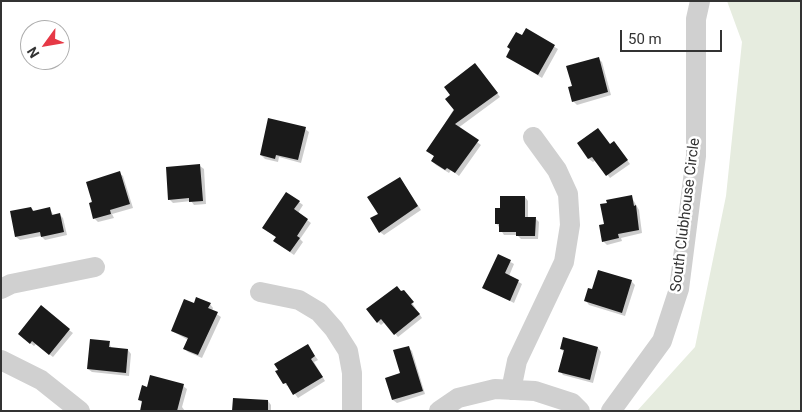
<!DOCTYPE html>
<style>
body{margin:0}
#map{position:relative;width:802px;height:412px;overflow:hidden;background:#fff;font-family:Roboto,sans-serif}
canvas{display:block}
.frame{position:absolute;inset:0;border:2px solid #333;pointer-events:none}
.north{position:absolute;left:20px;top:20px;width:50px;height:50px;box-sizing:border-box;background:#fff;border:1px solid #adadad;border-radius:50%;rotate:238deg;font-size:14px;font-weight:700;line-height:20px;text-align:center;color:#333}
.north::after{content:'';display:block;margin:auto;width:18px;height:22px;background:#e63946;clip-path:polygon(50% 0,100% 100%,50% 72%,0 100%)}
.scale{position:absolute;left:620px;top:30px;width:102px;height:22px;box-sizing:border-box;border:2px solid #333;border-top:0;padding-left:6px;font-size:15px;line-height:18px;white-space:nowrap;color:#333;-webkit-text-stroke:4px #fff;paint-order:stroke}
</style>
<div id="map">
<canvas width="802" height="412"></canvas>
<div class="frame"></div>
<div class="north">N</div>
<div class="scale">50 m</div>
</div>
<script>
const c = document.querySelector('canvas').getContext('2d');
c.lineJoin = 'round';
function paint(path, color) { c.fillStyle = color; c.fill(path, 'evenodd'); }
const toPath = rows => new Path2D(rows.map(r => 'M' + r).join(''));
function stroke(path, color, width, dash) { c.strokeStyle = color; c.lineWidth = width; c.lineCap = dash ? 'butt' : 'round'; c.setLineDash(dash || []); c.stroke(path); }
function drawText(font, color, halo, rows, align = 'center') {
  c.font = font + ' Roboto,sans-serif'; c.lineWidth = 5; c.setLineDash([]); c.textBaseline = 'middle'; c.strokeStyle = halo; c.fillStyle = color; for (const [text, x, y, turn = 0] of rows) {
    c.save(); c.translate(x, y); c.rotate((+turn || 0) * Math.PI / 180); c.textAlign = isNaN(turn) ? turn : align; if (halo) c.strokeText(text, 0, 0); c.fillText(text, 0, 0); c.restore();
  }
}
const green = toPath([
 [727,1,801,1,801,411,637,411,695,347,726,196,742,42]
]);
const shadow = toPath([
 [526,30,558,49,542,78,508,57],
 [599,59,602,62,611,95,577,105,573,101,573,87],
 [479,68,500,97,458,128,481,145,459,176,451,170,449,173,436,165,432,161,435,157,428,151],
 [305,129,309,132,301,163,279,157,278,162,265,159,261,155],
 [598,129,610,145,617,146,630,164,610,178,596,160,593,162,589,159,578,143],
 [200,166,204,169,206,204,194,205,191,201,173,203,169,199],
 [119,173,123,176,133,208,112,214,114,218,98,222,95,219,90,203],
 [400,178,421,210,384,235,380,232,379,214],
 [631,196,639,210,642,233,621,238,622,241,607,245,603,241,605,225],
 [525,197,528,201,528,218,535,218,539,222,538,239,521,239,517,235,504,235,497,224,501,209],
 [299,202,303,205,298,213,311,223,300,239,303,242,294,255,278,244,277,238,267,231],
 [31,208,35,212,50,209,54,216,60,215,63,218,67,235,45,240,41,236,20,240,16,237],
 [498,255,514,264,509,276,522,284,514,303,484,288],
 [631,281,635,285,625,316,589,305,586,301,593,290],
 [402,293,407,295,422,318,398,337,385,322,381,325,378,322],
 [194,304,210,304,213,308,212,311,221,317,202,358,188,352,185,349,188,340,172,331],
 [69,330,73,333,53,357,36,344,34,346,23,337],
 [564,338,598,348,601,352,593,383,563,375,560,371,564,352,561,349],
 [109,343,112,349,128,350,131,354,129,376,92,372,88,369],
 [307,345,318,360,314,362,325,381,298,398,289,386,285,385,292,380],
 [408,347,412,351,425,394,397,403,393,400,387,379,402,374],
 [183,386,187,389,182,407,185,411,142,411,143,403,139,400,147,388],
 [268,401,271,405,271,411,233,411]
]);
const building = toPath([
 [526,28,555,45,538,75,506,57,510,49,507,47,516,32,522,35],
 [599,57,608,92,572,102,568,87,572,86,566,66],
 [475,63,498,93,455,124,479,140,455,173,447,168,445,170,431,161,434,156,426,151,454,110,445,99,450,95,444,87],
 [268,118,306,127,298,160,276,155,275,159,260,155],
 [598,128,610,144,614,141,628,160,606,176,592,157,588,159,577,143],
 [200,164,203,201,189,202,189,198,168,200,166,167],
 [120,171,130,204,110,210,111,214,93,219,89,203,92,202,86,182],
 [400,177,418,206,379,233,370,218,378,214,367,197],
 [286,192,300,201,294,209,308,219,297,236,300,238,290,252,273,241,276,237,262,228],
 [632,195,634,206,636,205,639,230,618,234,619,238,602,242,599,225,604,224,600,204,607,203,606,200],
 [500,196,525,196,525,217,536,217,535,236,516,236,516,232,499,232,499,224,495,224,495,208,500,208],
 [31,207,33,211,50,207,52,215,60,213,64,232,41,237,40,232,15,237,10,211],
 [498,254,511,260,505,273,519,280,510,301,482,288],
 [598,270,632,280,622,313,584,301,588,288,592,289],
 [397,286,401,291,404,290,414,302,411,304,420,314,394,335,381,319,377,323,366,309],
 [196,297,211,303,208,308,218,312,198,355,183,349,188,338,171,331,184,299,194,303],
 [41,305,70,329,49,355,32,341,30,344,18,334],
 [563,337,598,347,590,380,558,372,564,350,560,349],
 [90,339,110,341,109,347,128,349,126,373,87,369],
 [308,344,315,356,311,359,323,377,293,395,286,383,283,384,275,371,278,370,274,364],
 [409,346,423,391,392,400,385,378,400,373,393,350],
 [150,375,184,384,177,411,140,411,142,401,138,400,142,385,147,387],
 [233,398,268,400,268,411,232,411]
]);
const minor = toPath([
 [1,289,11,284,95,267],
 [260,292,299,300,319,312,334,329,348,351,352,373,352,411],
 [1,360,41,380,80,411],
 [511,390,517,361,564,262,570,225,568,194,557,170,533,137],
 [439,411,458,398,495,389,535,391,572,403,580,411],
 [611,411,662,341,679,289,696,156,696,19,700,1]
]);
const streetNames = [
 ["South Clubhouse Circle",686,215,-83]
];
paint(green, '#e6ecdf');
paint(shadow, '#0003');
paint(building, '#1a1a1a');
stroke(minor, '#d0d0d0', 20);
drawText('15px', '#333', '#fff', streetNames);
</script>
